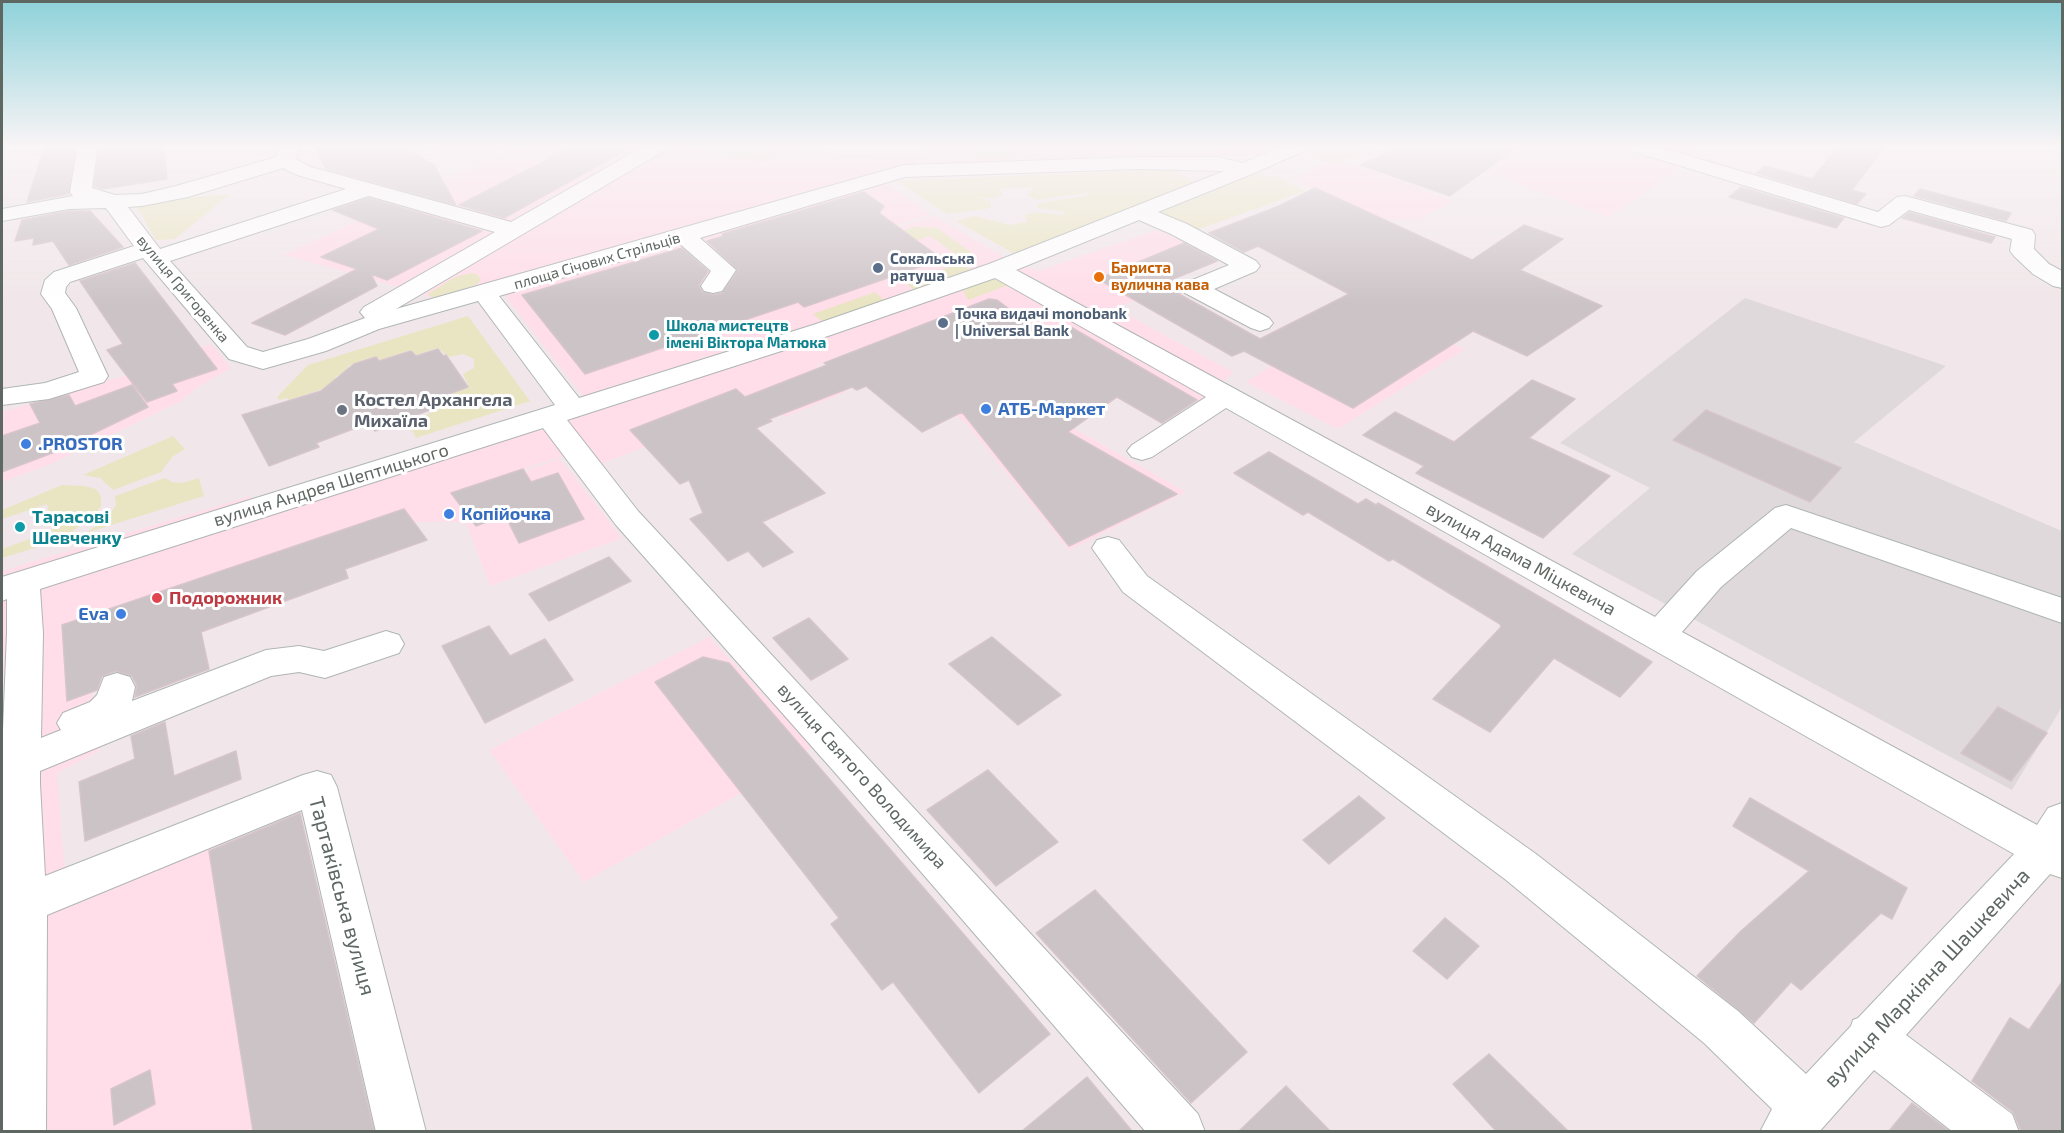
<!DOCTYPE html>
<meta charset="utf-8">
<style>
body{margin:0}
#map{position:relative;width:2064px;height:1133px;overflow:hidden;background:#f1e7ea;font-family:"Exo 2",sans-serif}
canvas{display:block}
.frame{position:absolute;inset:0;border:3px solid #5e6762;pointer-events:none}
</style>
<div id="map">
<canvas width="2064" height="1133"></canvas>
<div class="frame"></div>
</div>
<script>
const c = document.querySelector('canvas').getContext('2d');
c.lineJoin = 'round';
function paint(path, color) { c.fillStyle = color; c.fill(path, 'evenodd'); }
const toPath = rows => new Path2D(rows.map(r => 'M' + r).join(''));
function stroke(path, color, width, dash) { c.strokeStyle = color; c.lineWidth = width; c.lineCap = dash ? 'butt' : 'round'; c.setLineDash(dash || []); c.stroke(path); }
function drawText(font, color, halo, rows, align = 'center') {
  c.font = font + ' "Exo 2",sans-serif'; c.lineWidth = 6; c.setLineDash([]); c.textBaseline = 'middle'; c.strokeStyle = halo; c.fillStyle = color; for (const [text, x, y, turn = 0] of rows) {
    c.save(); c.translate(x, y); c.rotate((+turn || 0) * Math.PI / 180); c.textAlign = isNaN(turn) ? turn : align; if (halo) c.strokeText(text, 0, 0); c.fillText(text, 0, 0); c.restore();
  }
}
const commercial = toPath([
 [415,145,515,145,474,165],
 [520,145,764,145,808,151,917,156,916,166,884,183,931,214,741,276,648,299,644,302,742,277,934,216,1009,260,595,397,583,396,504,294,605,263,611,267,595,252,436,301,423,294,332,268,284,255],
 [925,145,1293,145,1269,154,1244,156,919,166],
 [1399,145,1676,145,1697,151,1674,173,1608,217,1439,155,1414,167,1376,154],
 [1338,158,1452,201,1419,220,1381,219,1292,179],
 [1162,228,1202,248,1111,286,1135,299,1116,309,1233,372,1200,405,1071,337,1006,390,1186,492,1069,550,966,423,862,347,816,365,846,392,785,417,764,401,577,473,565,456,528,467,462,522,418,522,92,636,91,678,99,751,57,773,64,866,104,884,244,821,301,1131,2,1132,2,571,250,496,258,513,1011,261,1039,271],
 [1387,315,1465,349,1338,429,1246,382,1297,350],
 [211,344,231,368,199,386,181,401,53,463,2,482,2,411,11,410,87,385,130,375],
 [560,459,622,538,490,586,466,522,530,469],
 [709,637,813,747,734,797,584,882,489,750]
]);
const industrial = toPath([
 [1745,298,1946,366,1854,442,2062,531,2062,707,2012,790,1572,554,1650,488,1560,443]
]);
const green = toPath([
 [687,145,775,145,774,153,766,162,686,146],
 [980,145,1013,145,1016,156,980,157],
 [1134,145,1156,145,1158,147,1224,145,1203,153,1143,155],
 [1321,145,1379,145,1335,164,1321,161,1308,151],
 [1168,169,1200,184,1015,254,956,221,974,216,1010,225,1027,222,1025,215,1035,212,1061,215,1067,212,1037,208,1039,203,1090,195,1087,193,1036,200,1027,195,1034,187,1000,189,1002,195,994,199,976,197,991,201,991,208,947,214,896,181],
 [1256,174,1280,178,1305,191,1194,231,1158,211],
 [230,194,175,239,156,240,136,206,176,199],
 [914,227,937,228,972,253,960,257,930,236,862,258,864,244],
 [961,263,973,272,916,291,904,282],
 [471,273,478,275,481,280,476,285,438,297,431,297,428,294,455,277],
 [994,277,1011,284,968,300,961,286],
 [875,292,886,302,824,323,813,314],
 [468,316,530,401,416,438,408,422,445,407,439,399,469,387,463,374,474,368,474,359,463,354,449,357,438,348,416,355,411,350,380,360,376,356,348,366,349,370,335,377,339,384,289,400,287,398,279,400,277,397,308,365],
 [173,436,185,449,172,457,161,472,113,490,100,478,83,475],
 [165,478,172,482,182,483,199,478,204,496,86,533,107,518,116,505,115,496],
 [62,485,84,486,96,489,101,496,101,506,96,514,61,540,2,558,2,549,52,531,47,504,2,519,2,510]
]);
const building = toPath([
 [45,145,76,145,69,194,27,202,45,145],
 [100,145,164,145,167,179,103,189,94,186,100,145],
 [314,145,400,145,434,165,456,205,326,169,314,145],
 [576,145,635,145,504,218,459,205,576,145],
 [1405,145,1520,145,1450,196,1361,165,1405,145],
 [1839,145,1886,145,1852,190,1866,194,1857,204,1756,173,1765,166,1812,179,1839,145],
 [1741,187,1844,218,1836,228,1729,197,1741,187],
 [1315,188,1472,260,1524,225,1563,239,1520,270,1602,306,1527,356,1473,331,1353,408,1244,351,1232,356,1098,279,1184,243,1217,261,1171,280,1181,286,1182,292,1179,294,1260,339,1349,294,1258,246,1244,252,1209,233,1279,206,1315,188],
 [1920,189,2011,213,2006,221,1914,196,1920,189],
 [864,192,884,206,879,213,942,259,804,307,798,302,585,374,522,295,682,248,708,271,699,285,702,292,713,295,722,293,738,270,707,241,724,236,722,234,864,192],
 [369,198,482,231,387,280,371,274,377,286,285,335,252,323,357,269,321,257,379,229,333,210,369,198],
 [69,211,90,211,123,247,69,265,53,241,33,245,34,238,15,241,22,220,69,211],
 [1909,212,1995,237,1991,243,1902,218,1909,212],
 [135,263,217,369,172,384,177,391,147,402,107,350,123,344,80,281,135,263],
 [989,299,997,300,1046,336,1069,326,1197,400,1162,423,1117,397,1068,432,1177,494,1069,546,962,412,922,432,866,386,857,390,852,387,769,419,772,421,756,428,825,493,762,522,793,552,763,567,748,551,728,561,690,519,703,513,689,480,680,484,630,430,736,389,745,397,827,365,824,363,989,299],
 [438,349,443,356,446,355,468,387,433,400,440,406,375,431,369,423,316,443,319,447,269,466,242,415,321,391,354,364,376,357,379,361,411,351,416,356,438,349],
 [1532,380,1575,399,1529,438,1610,476,1543,538,1416,473,1424,466,1363,435,1395,412,1454,442,1532,380],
 [132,385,148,407,55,452,2,472,2,436,40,423,30,404,69,395,75,406,132,385],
 [1706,410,1841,468,1810,502,1673,440,1706,410],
 [1269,452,1358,504,1366,499,1376,505,1378,503,1652,662,1620,697,1554,658,1490,732,1433,699,1501,627,1500,624,1393,559,1389,561,1308,512,1303,515,1234,473,1269,452],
 [523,469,531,482,558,473,584,519,519,543,505,515,476,526,451,493,523,469],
 [404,509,427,540,345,569,348,578,201,632,209,669,135,697,137,686,132,676,116,671,102,676,97,690,67,701,62,625,404,509],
 [609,557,631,581,549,621,529,594,609,557],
 [809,618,848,659,811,680,773,638,809,618],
 [489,626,510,656,545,639,573,680,485,723,442,646,489,626],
 [992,637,1061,695,1018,725,949,664,992,637],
 [703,657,729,663,1050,1034,979,1093,893,982,882,990,831,924,839,918,655,682,703,657],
 [1998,707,2047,733,2011,781,1961,753,1998,707],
 [165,722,174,776,236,751,241,779,85,841,79,782,135,759,131,736,165,722],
 [988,770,1058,842,996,886,927,810,988,770],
 [1359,796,1385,818,1329,864,1303,840,1359,796],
 [1750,798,1907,888,1892,919,1881,913,1801,990,1791,982,1754,1023,1697,976,1741,931,1809,871,1733,826,1750,798],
 [300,813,374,1131,253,1131,209,851,300,813],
 [1095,890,1247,1052,1191,1103,1036,933,1095,890],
 [1445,918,1479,946,1447,979,1413,951,1445,918],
 [2062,982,2062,1131,2021,1131,2013,1112,1972,1081,2010,1018,2029,1030,2062,982],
 [1489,1054,1568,1131,1496,1131,1453,1084,1489,1054],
 [150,1070,155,1104,114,1125,111,1089,150,1070],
 [1087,1077,1132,1131,1022,1131,1087,1077],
 [1286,1086,1330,1131,1239,1131,1286,1086],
 [1912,1103,1949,1131,1889,1131,1912,1103]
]);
const minor = toPath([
 [78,145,98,145,92,188,115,195,142,194,176,186,276,157,280,145,300,145,296,159,311,167,511,222,646,145,670,145,667,149,396,309,904,165,1138,157,1219,157,1243,163,1285,145,1312,145,1309,149,1252,174,1158,212,1187,224,1256,261,1260,266,1256,271,1214,289,1269,318,1273,323,1269,328,1260,331,1251,328,1185,293,1182,288,1185,283,1229,265,1171,234,1139,220,1016,270,1655,617,1697,571,1775,508,1786,505,2062,598,2062,623,1791,528,1721,587,1682,632,2037,825,2048,808,2062,803,2062,878,2050,874,1906,1035,2012,1114,2019,1132,1953,1132,1874,1070,1819,1132,1760,1132,1772,1109,1704,1043,1506,880,1123,592,1092,548,1097,540,1108,537,1119,540,1147,576,1536,854,1738,1011,1806,1074,1851,1026,1853,1020,1858,1018,2014,854,1226,408,1152,457,1142,460,1132,457,1127,451,1132,445,1206,397,995,278,831,335,567,420,638,511,1198,1114,1205,1132,1146,1132,845,784,616,525,543,428,40,589,43,633,41,738,61,730,57,723,63,713,90,702,97,695,104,677,117,673,130,677,135,687,132,701,266,650,299,646,324,651,386,631,399,635,404,644,399,653,325,678,299,672,271,676,40,771,40,784,45,876,303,775,317,771,331,775,337,787,426,1132,376,1132,302,810,47,915,46,1132,2,1132,2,755,7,633,7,599,2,601,2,577,555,405,478,301,379,329,326,351,263,369,229,359,143,258,70,282,66,287,65,293,76,308,108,376,104,382,49,399,2,405,2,389,45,383,79,372,52,309,41,294,45,280,54,272,134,246,106,208,69,209,2,221,2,209,73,196,70,192,78,145],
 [283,168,297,175,346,189,160,249,128,207,142,206,188,197,283,168],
 [1138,169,1224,171,989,264,813,325,579,398,499,296,680,244,711,271,701,286,704,291,713,293,722,291,736,270,700,238,905,177,1138,169],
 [369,196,495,232,364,307,360,312,365,318,308,339,263,352,247,347,170,261,369,196],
 [1622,145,1653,145,1878,212,1897,197,1905,196,2032,230,2035,235,2034,249,2049,264,2062,271,2062,288,2053,286,2033,274,2014,256,2010,251,2012,239,1909,210,1889,225,1881,227,1625,149,1622,145]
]);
const markers = [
 [878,268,6,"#5c6f8a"],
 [1099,277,6,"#e8710a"],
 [943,323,6,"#5c6f8a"],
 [654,335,6,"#0f9aa8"],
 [986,409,6,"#3f7fe0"],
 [342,410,6,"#6b7280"],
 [26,444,6,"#3f7fe0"],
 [449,514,6,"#3f7fe0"],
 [20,527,6,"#0f9aa8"],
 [157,598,6,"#e0444e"],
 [121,614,6,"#3f7fe0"]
];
const farServicenames = [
 ["Сокальська",890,259],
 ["ратуша",890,276],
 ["Точка видачі monobank",955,314],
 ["| Universal Bank",955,331]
];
const farStreetnames = [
 ["площа Січових Стрільців",597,261,-16],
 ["вулиця Григоренка",183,289,50]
];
const farFoodnames = [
 ["Бариста",1111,268],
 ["вулична кава",1111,285]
];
const farCulturenames = [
 ["Школа мистецтв",666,326],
 ["імені Віктора Матюка",666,343]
];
const worshipNames = [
 ["Костел Архангела",354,400],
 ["Михаїла",354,421]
];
const shopNames = [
 ["АТБ-Маркет",998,409],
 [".PROSTOR",38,444],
 ["Копійочка",461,514],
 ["Eva",109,614,"right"]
];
const streetNames = [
 ["вулиця Андрея Шептицького",331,485,-17],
 ["вулиця Адама Міцкевича",1521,559,29],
 ["вулиця Святого Володимира",862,776,48]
];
const cultureNames = [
 ["Тарасові",32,517],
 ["Шевченку",32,538]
];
const healthNames = [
 ["Подорожник",169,598]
];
const nearStreetnames = [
 ["Тартаківська вулиця",342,896,75],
 ["вулиця Маркіяна Шашкевича",1927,978,-47]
];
paint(commercial, '#ffdde9');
paint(industrial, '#dfd9db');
paint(green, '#e9e5c3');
paint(building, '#ccc3c6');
stroke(building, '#d6c5cc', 1.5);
stroke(minor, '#afb6b3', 2);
paint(minor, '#fff');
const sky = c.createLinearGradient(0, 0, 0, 304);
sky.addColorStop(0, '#8ed2da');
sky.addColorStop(0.48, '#f9f4f6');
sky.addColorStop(1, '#f9f4f600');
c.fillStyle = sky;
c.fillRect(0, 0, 2064, 304);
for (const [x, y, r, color] of markers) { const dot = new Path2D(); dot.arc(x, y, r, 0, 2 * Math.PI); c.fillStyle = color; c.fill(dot); stroke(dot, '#fff', 2); }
drawText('bold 15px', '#4e5e75', '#fff', farServicenames, 'left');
drawText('15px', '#5e6762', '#fff', farStreetnames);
drawText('bold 15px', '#c56008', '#fff', farFoodnames, 'left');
drawText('bold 15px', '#0d838f', '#fff', farCulturenames, 'left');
drawText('bold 18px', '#5b616d', '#fff', worshipNames, 'left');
drawText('bold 18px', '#366cbe', '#fff', shopNames, 'left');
drawText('18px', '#5e6762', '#fff', streetNames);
drawText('bold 18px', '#0d838f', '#fff', cultureNames, 'left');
drawText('bold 18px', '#be3a42', '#fff', healthNames, 'left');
drawText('21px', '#5e6762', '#fff', nearStreetnames);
</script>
